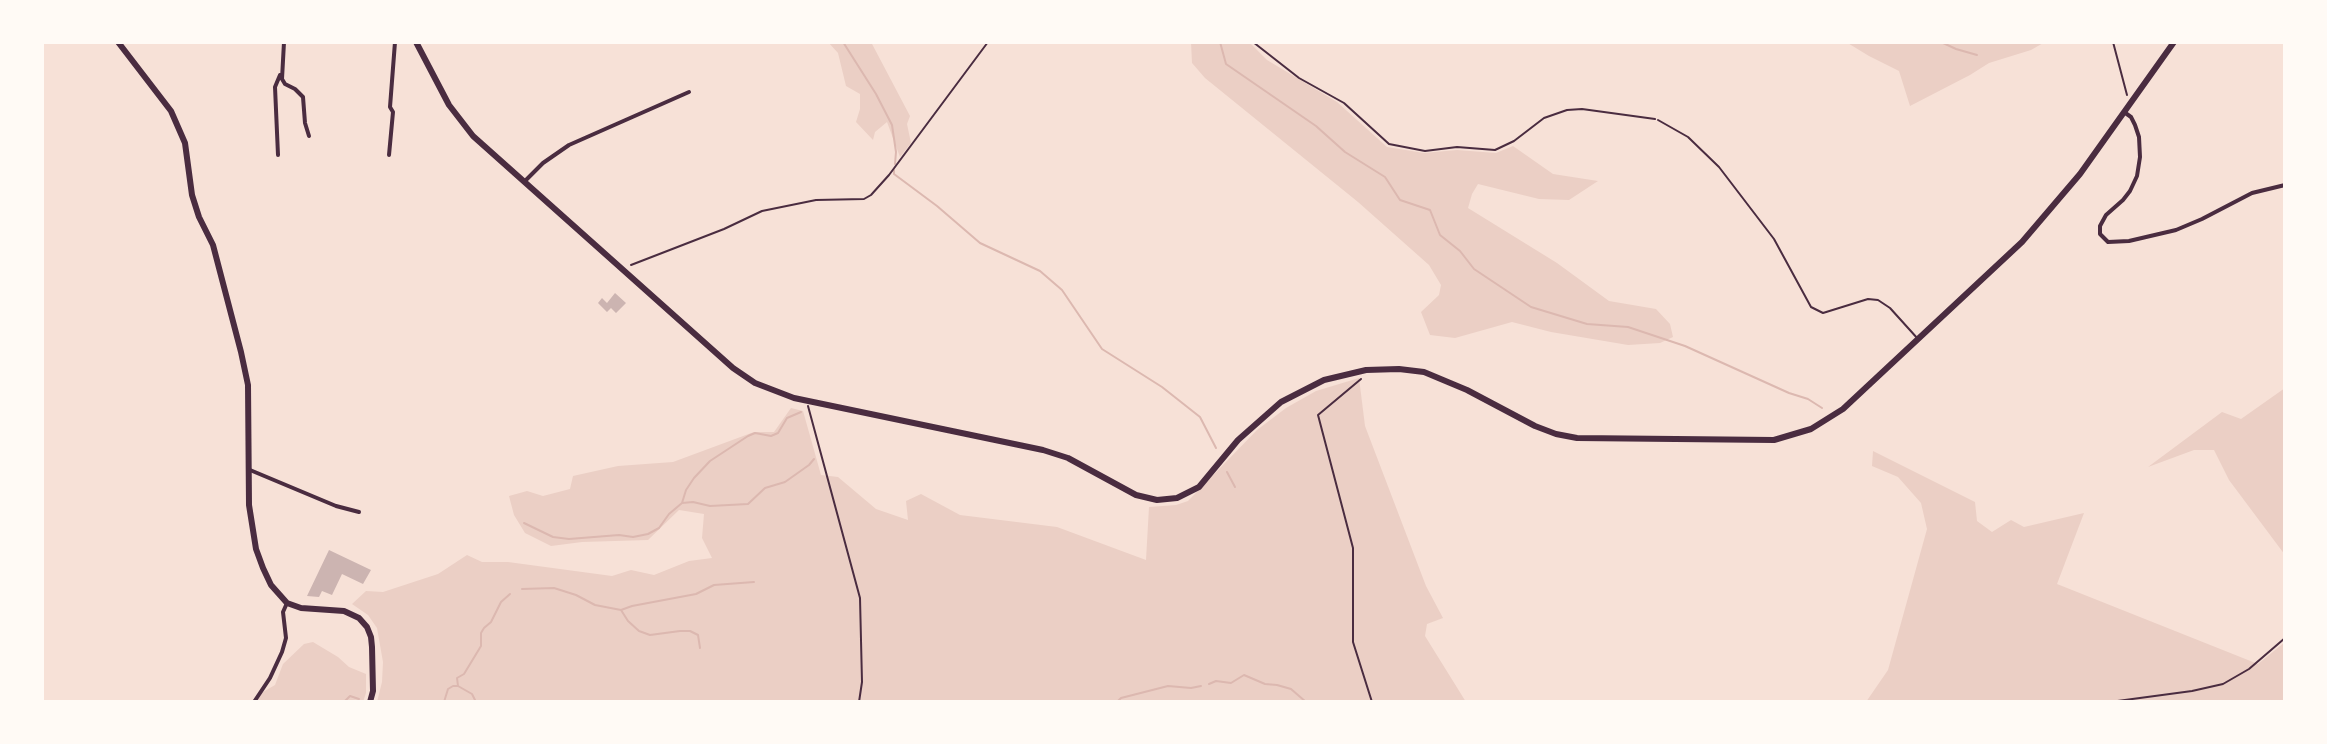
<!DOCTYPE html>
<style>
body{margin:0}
#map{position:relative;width:2327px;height:744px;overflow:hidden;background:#f7e1d7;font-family:"IBM Plex Sans",sans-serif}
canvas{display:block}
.frame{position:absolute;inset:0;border:44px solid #fffaf5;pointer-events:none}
</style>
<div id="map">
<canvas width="2327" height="744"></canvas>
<div class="frame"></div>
</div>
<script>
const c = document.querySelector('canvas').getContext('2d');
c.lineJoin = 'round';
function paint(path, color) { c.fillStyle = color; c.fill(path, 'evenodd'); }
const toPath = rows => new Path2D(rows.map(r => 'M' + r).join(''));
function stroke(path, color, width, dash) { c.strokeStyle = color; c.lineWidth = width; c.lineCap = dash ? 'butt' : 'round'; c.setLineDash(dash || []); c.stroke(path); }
const green = toPath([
 [828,42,871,42,910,116,907,124,911,143,900,157,887,122,875,132,873,140,856,122,860,109,860,94,846,86,838,53],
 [1191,42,1249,42,1267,60,1337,102,1387,147,1424,153,1457,150,1496,153,1513,146,1553,174,1598,181,1569,200,1539,199,1478,184,1472,194,1468,208,1557,263,1609,301,1656,309,1670,324,1673,337,1660,343,1628,345,1551,332,1512,322,1455,338,1430,335,1421,312,1439,295,1441,285,1429,265,1358,202,1205,78,1192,63],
 [1846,42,2045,42,2031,50,1989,63,1970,75,1910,106,1899,71,1869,56],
 [1359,378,1365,426,1426,586,1443,618,1427,624,1425,636,1466,702,377,702,382,682,383,662,377,628,368,615,352,604,366,591,383,592,438,574,467,555,482,562,508,562,612,576,631,570,654,575,689,561,712,558,702,538,704,514,679,510,648,540,582,542,551,546,525,533,514,515,509,496,527,491,543,496,570,489,573,476,618,466,673,462,754,432,774,432,791,408,803,411,821,475,838,477,876,509,908,520,906,501,921,494,960,515,1057,527,1146,560,1149,507,1176,505,1188,501,1257,430,1286,408,1316,391],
 [2285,388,2285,555,2229,480,2214,450,2194,450,2148,467,2222,412,2241,419],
 [1873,451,1975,502,1977,521,1992,532,2011,520,2024,527,2084,513,2057,584,2258,664,2285,642,2285,702,1866,702,1888,670,1927,529,1921,503,1898,477,1872,466],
 [313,642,338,657,349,667,366,674,366,693,363,702,250,702,263,692,275,685,283,664,304,644]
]);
const stream = toPath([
 [843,42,876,94,892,125,896,152,895,164],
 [1220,42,1226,64,1316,126,1345,152,1385,177,1400,200,1430,210,1440,235,1460,251,1474,269,1531,307,1587,324,1628,327,1685,346,1789,393,1808,399,1822,408],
 [1941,42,1956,49,1977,55],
 [894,170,894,174,937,206,980,243,1040,271,1062,290,1102,349,1162,387,1200,417,1216,448],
 [1227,472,1235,487],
 [682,503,686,490,694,478,710,461,748,436,755,433,771,436,778,433,787,418,801,412],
 [524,523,553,537,569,539,619,535,633,537,648,534,659,528,669,514,682,503,693,502,710,506,748,504,765,488,785,482,809,465,814,459],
 [522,589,554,588,576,595,595,605,621,610,632,606,696,594,714,585,754,582],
 [621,610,628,621,639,631,650,635,680,631,690,631,698,635,700,648],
 [1209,684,1216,681,1231,683,1244,675,1265,684,1277,685,1291,689,1306,702],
 [458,686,457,678,464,674,481,646,481,633,484,628,491,622,501,602,510,594],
 [344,702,350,696,359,699],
 [444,702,448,689,453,686,458,686,472,694,476,702],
 [1117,702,1121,698,1168,686,1191,688,1201,686]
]);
const building = toPath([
 [615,293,626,303,616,313,611,308,607,312,598,303,602,298,607,303],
 [329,550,371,570,363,584,342,574,332,595,322,591,319,597,307,596]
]);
const path = toPath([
 [1253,42,1299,78,1344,103,1389,144,1425,151,1457,147,1495,150,1514,141,1544,118,1567,110,1582,109,1655,119],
 [2113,42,2127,95],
 [631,265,724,229,762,211,816,200,864,199,871,195,889,175,988,42],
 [1361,379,1318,415,1353,548,1353,642,1372,702],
 [808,406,860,598,862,682,859,702],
 [2110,702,2192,691,2223,684,2249,669,2285,638]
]);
const service = toPath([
 [1658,120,1688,137,1719,167,1774,239,1811,307,1823,313,1868,299,1878,300,1890,308,1918,339]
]);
const minor = toPath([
 [284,42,282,79,285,84,295,89,303,97,305,123,309,136],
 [2124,112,2131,117,2135,125,2139,137,2140,157,2137,176,2130,191,2123,200,2106,215,2100,226,2100,234,2108,242,2129,241,2176,230,2202,219,2252,193,2285,185],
 [278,155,275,87,280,75],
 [389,155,393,112,390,107,395,42],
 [525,181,543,163,569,145,689,92],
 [250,470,336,506,359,512],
 [254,702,270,678,282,652,286,638,283,612,287,603]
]);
const tertiary = toPath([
 [118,42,171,111,185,143,192,195,199,217,213,245,241,352,248,385,249,505,256,549,263,568,271,585,287,603,301,608,344,611,359,618,367,627,371,637,372,647,373,691,370,702],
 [416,42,449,105,473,136,733,368,755,383,794,398,1043,450,1068,458,1136,495,1157,500,1177,498,1199,487,1238,440,1281,402,1324,380,1366,370,1399,369,1424,372,1467,390,1535,426,1556,434,1577,438,1774,440,1811,429,1843,409,2022,242,2080,174,2174,42]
]);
paint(green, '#ebcfc5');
stroke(stream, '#dcb8b0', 2);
paint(building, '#ccb4b1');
stroke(path, '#4a2c40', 2);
stroke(service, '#4a2c40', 2);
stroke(minor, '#4a2c40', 4);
stroke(tertiary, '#4a2c40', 6);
</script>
